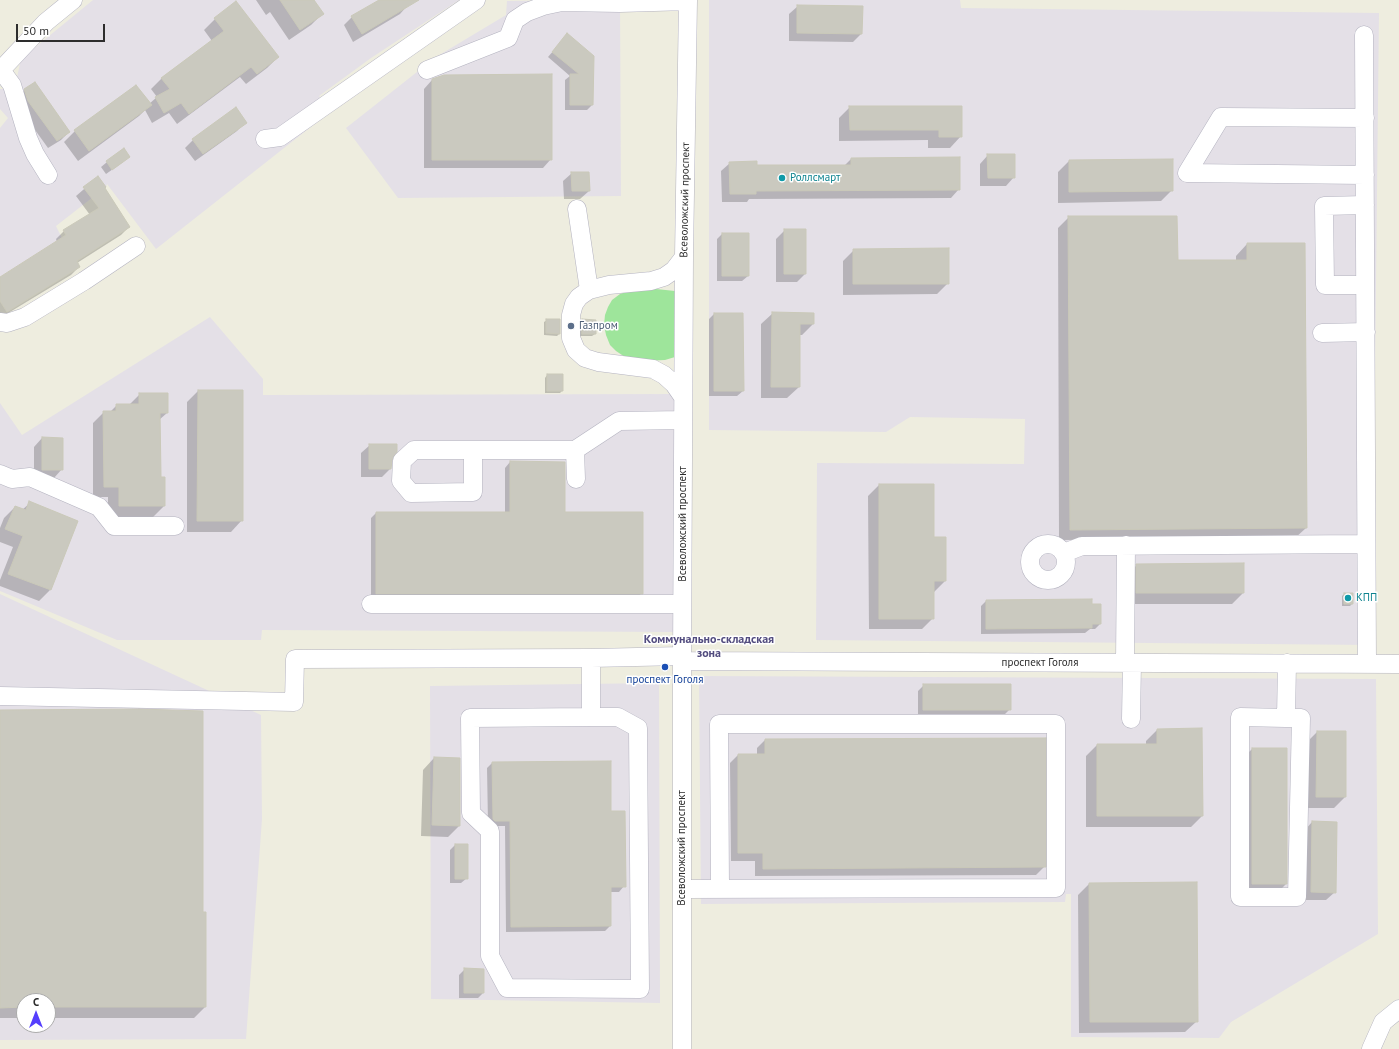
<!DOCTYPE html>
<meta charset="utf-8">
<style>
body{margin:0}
#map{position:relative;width:1399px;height:1049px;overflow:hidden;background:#eeeddf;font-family:"PT Sans",sans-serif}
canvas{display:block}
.north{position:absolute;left:16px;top:993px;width:40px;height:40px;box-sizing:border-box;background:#fff;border:1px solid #ababab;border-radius:50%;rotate:0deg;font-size:11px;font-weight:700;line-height:16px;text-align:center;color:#2d2d2d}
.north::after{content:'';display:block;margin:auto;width:14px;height:18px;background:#553efd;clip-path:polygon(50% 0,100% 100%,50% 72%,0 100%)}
.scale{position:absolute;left:16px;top:24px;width:89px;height:18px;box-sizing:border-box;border:2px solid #2d2d2d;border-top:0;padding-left:5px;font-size:12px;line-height:14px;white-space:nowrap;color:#2d2d2d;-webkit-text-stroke:3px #fff;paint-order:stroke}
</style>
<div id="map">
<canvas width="1399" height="1049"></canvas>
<div class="north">С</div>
<div class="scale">50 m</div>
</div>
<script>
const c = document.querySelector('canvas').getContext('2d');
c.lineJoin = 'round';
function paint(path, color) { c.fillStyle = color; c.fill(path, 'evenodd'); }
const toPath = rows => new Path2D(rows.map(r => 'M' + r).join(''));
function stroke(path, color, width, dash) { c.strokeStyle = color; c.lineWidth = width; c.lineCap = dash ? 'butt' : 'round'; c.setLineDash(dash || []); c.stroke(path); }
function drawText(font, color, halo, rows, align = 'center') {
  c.font = font + ' "PT Sans",sans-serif'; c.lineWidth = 3; c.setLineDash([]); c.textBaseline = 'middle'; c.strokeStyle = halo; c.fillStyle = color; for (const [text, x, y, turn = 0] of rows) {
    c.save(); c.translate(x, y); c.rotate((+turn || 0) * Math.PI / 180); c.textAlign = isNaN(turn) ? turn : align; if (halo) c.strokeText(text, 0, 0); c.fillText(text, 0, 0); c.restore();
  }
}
const industrial = toPath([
 [93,0,459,0,371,58,319,96,331,111,156,249,107,184,106,187,56,226,62,238,0,277,0,128,8,118,0,109,0,89,7,89,16,82,21,59],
 [620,0,621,196,398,198,346,128,436,57,506,15,507,1],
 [709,0,960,0,961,8,1379,13,1372,645,816,640,817,463,1024,464,1025,419,910,417,886,432,709,430],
 [210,317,263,379,263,395,675,394,674,632,262,630,261,640,117,640,0,591,0,403,22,435],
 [0,594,261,715,262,819,246,1039,0,1040],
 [24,1001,48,1001,48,1025,24,1025],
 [699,676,1376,679,1378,934,1231,1022,1219,1038,1071,1037,1071,894,1066,894,1065,902,701,904],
 [659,683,660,1003,431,999,430,686]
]);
const green = toPath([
 [656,289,675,291,675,357,665,360,643,361,625,357,616,351,610,345,606,335,604,325,605,315,608,307,612,300,620,294,632,290]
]);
const shadow = toPath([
 [256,0,313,0,322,14,311,25,289,40,270,12,266,15],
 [381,0,405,0,408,5,400,14,353,42,344,25,352,17],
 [798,6,862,7,861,34,853,42,789,41,789,14],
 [215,19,278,57,267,68,246,84,240,77,177,124,169,113,152,123,145,110,139,116,78,161,64,142,75,131,149,104,157,97,151,89,162,78,212,41,204,30],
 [567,35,592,105,587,110,565,110,565,80,570,76,548,57],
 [432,80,551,159,543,168,424,168,424,89],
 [25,90,69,132,61,140,48,148,20,109,17,98],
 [850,107,961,107,961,136,950,148,928,148,928,140,839,141,839,118],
 [245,122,237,131,195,161,185,148,193,140],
 [123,149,123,162,106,174,101,167],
 [988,155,1014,177,1006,186,980,186,980,164],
 [851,159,959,189,951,198,749,199,747,202,722,202,721,171,730,163,756,166,844,166],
 [1172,160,1172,190,1161,201,1058,203,1058,172,1069,161],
 [572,173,589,191,580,199,564,199,563,181],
 [98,177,129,227,121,235,77,263,79,267,71,275,0,318,0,278,57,242,56,239,64,231,90,215,76,196],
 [1069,217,1177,261,1236,261,1236,256,1247,244,1306,528,1294,539,1059,540,1058,228],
 [785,230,805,274,797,282,776,282,776,239],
 [722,234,748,276,742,281,717,281,717,239],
 [854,250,948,283,937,294,843,295,843,261],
 [773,313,813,324,802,335,799,335,799,387,787,398,761,398,761,324],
 [714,314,742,314,743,391,737,396,709,396,709,319],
 [547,320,560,333,557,336,544,335,544,322],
 [582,320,595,321,595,334,592,336,580,336,580,323],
 [547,375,562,391,560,393,545,393,545,378],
 [198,391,242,391,242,520,231,532,187,532,187,402],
 [140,394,167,413,159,420,160,478,164,506,153,517,108,517,108,497,93,497,93,423,104,412,110,412,117,405,129,405],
 [42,438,62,469,54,478,34,477,34,447],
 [370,445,391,460,390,469,382,477,361,477,361,453],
 [510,462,564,513,642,593,636,598,371,598,371,518,376,513,505,513,505,468],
 [879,485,933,538,945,581,934,592,933,618,922,629,869,629,868,496],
 [30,503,77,521,50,590,39,601,0,586,0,580,13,547,0,542,0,528,4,518,15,507,22,510],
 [1137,565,1243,593,1232,604,1125,604,1126,576],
 [1344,594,1352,604,1350,606,1342,606,1342,596],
 [986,601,1091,605,1100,624,1095,629,1090,629,1085,633,981,634,981,606],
 [924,685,1010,709,1005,714,918,714,918,691],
 [0,711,202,913,205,1007,194,1018,48,1018,48,1001,24,1001,24,1018,0,1018],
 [1157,730,1202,816,1191,827,1086,827,1086,756,1097,745,1146,745,1146,741],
 [1317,732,1345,732,1345,797,1334,808,1305,808,1306,743],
 [765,740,1044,867,1036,875,755,876,755,861,731,861,730,763,738,755,757,755,757,748],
 [1252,749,1286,749,1286,884,1275,895,1241,895,1241,760],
 [434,758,459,759,459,826,448,837,421,836,423,770],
 [492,763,610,812,624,886,619,892,610,892,610,926,605,931,506,932,505,826,489,826,488,824,487,768],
 [1312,822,1335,892,1326,900,1303,900,1304,831],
 [455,845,467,845,467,878,461,883,450,883,450,850],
 [1196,883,1197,1021,1185,1032,1079,1033,1078,895,1089,884],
 [465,969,483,970,483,993,478,998,459,998,459,975]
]);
const building = toPath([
 [280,0,314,0,324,14,300,30,280,0],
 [379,0,419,0,362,34,351,16,379,0],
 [236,1,279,57,257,74,251,67,189,114,181,103,164,113,155,97,170,89,161,78,224,31,214,18,236,1],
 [797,5,863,6,862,34,797,33,797,5],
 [567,33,594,56,593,105,570,105,570,74,579,74,552,52,567,33],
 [552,74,552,160,432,160,432,79,444,75,552,74],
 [35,82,70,132,57,141,28,101,24,89,35,82],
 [136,85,152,105,89,151,74,130,136,85],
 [849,106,962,106,962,137,939,137,939,130,850,130,849,106],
 [236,107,247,123,203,154,192,139,236,107],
 [124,148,130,157,112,170,106,161,124,148],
 [987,154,1015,154,1015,178,988,178,987,154],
 [960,157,960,190,756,191,756,194,730,194,729,162,757,161,757,165,851,165,851,158,960,157],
 [1173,159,1173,191,1069,192,1069,160,1173,159],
 [571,172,589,172,590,191,572,191,571,172],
 [98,176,106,187,105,188,130,227,77,261,80,267,7,312,0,301,0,277,66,235,63,230,99,208,83,187,98,176],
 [1068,216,1177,216,1178,260,1247,260,1247,243,1305,243,1307,528,1070,530,1068,216],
 [784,229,806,229,806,274,784,274,784,229],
 [722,233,749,233,749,276,722,276,722,233],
 [949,248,949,284,853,284,853,249,949,248],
 [772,312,814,313,814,324,800,324,800,387,771,387,772,312],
 [714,313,743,313,744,391,714,391,714,313],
 [546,319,560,319,560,334,546,333,546,319],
 [582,319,596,320,596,334,582,334,582,319],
 [547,374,563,374,563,391,547,391,547,374],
 [198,390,243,390,243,521,197,521,198,390],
 [139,393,168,393,168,413,160,413,161,477,165,477,165,506,119,506,119,487,104,487,103,411,116,411,116,404,139,404,139,393],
 [42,437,63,438,63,470,42,470,42,437],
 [369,444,397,444,397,452,392,460,391,469,369,469,369,444],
 [510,461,565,462,565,512,643,512,643,594,376,594,376,512,510,512,510,461],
 [879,484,934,484,934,537,946,537,946,581,934,581,934,619,879,619,879,484],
 [29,501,78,521,51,590,8,574,23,536,5,529,15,506,26,510,29,501],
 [1244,563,1244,593,1136,593,1136,564,1244,563],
 [1344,593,1353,593,1353,604,1344,604,1344,593],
 [1092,599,1092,604,1101,604,1101,624,1092,624,1092,628,986,629,986,600,1092,599],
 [923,684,1011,684,1011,710,923,710,923,684],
 [139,709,203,711,203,912,206,912,206,1007,48,1007,48,1001,24,1001,24,1007,0,1008,0,710,139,709],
 [1202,728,1203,816,1097,816,1097,744,1157,744,1157,729,1202,728],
 [1317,731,1346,731,1346,797,1316,797,1317,731],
 [1046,738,1046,867,763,869,763,853,738,853,738,754,765,754,765,739,1046,738],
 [1252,748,1287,748,1287,884,1252,884,1252,748],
 [434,757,460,758,460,826,432,825,434,757],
 [611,761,611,811,625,811,626,887,611,887,611,926,511,927,510,821,495,821,493,819,492,762,611,761],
 [1312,821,1337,822,1336,893,1311,892,1312,821],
 [455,844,468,844,468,879,455,879,455,844],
 [1197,882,1198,1022,1090,1022,1089,883,1197,882],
 [464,968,484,969,484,993,464,993,464,968]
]);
const minor = toPath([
 [1364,35,1367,664],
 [1,70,12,85,28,138,35,154,48,175],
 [427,70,508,38,515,20,527,12,543,6,562,2,620,3,688,1],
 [0,71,46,22,73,0],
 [1365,118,1221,117,1187,173,1365,175],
 [265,139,280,137,476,0],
 [1365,205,1324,206,1325,285,1365,285],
 [577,209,589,290],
 [0,322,7,323,25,317,84,281,136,246],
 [1322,333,1366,332],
 [683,397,674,384,664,375,653,369,598,362,585,358,576,350,571,338,571,315,574,304,579,297,589,290,609,285,651,281,664,277,674,270,684,257],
 [473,450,473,492,411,493,401,481,402,461,414,450,575,450,619,421,683,420],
 [575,450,576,479],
 [0,474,12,479,30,477,99,507,114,526,175,526],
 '1030 562a18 18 0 1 1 36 0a18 18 0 1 1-36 0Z',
 [1064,553,1082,546,1366,544],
 [371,604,682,604],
 [591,658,591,717,470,718,471,813,490,831,490,956,507,988,640,989,638,728,618,717,591,717],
 [682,661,1399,664],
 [1125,663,1126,545],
 [0,696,294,702,295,659,591,658,682,656],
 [1286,718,1240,717,1240,897,1297,897,1301,718,1286,718,1287,663],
 [1131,719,1132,663],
 [682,889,1056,888,1056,724,719,724,720,889],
 [682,1049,682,661,684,257,688,0],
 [1371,1049,1383,1022,1399,1009]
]);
const markers = [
 [782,178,4,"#0f9aa8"],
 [571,326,4,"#5c6f8a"],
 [1348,598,4,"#0f9aa8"],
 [665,667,4,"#1a4fb4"]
];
const cultureNames = [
 ["Роллсмарт",790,178],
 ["КПП",1356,598]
];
const streetNames = [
 ["Всеволожский проспект",685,200,-89],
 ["Всеволожский проспект",683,524,-90],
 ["проспект Гоголя",1040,663],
 ["Всеволожский проспект",682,848,-90]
];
const serviceNames = [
 ["Газпром",579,326]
];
const transitNames = [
 ["проспект Гоголя",665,680]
];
const neighbourhoodNames = [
 ["Коммунально-складская",709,640],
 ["зона",709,654]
];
paint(industrial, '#e4e0e7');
paint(green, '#9ee59b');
paint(shadow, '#0003');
paint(building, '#cac9bf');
stroke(building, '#cac9b9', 1);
stroke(minor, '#b4b3c0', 19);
stroke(minor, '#fff', 18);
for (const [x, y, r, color] of markers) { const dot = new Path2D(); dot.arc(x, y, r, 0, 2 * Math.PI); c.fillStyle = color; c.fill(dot); stroke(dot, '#fff', 1.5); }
drawText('11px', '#0d838f', '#fff', cultureNames, 'left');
drawText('11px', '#2d2d2d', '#fff', streetNames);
drawText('11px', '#4e5e75', '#fff', serviceNames, 'left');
drawText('11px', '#164399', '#fff', transitNames);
drawText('bold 12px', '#524c7f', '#fff', neighbourhoodNames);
</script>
